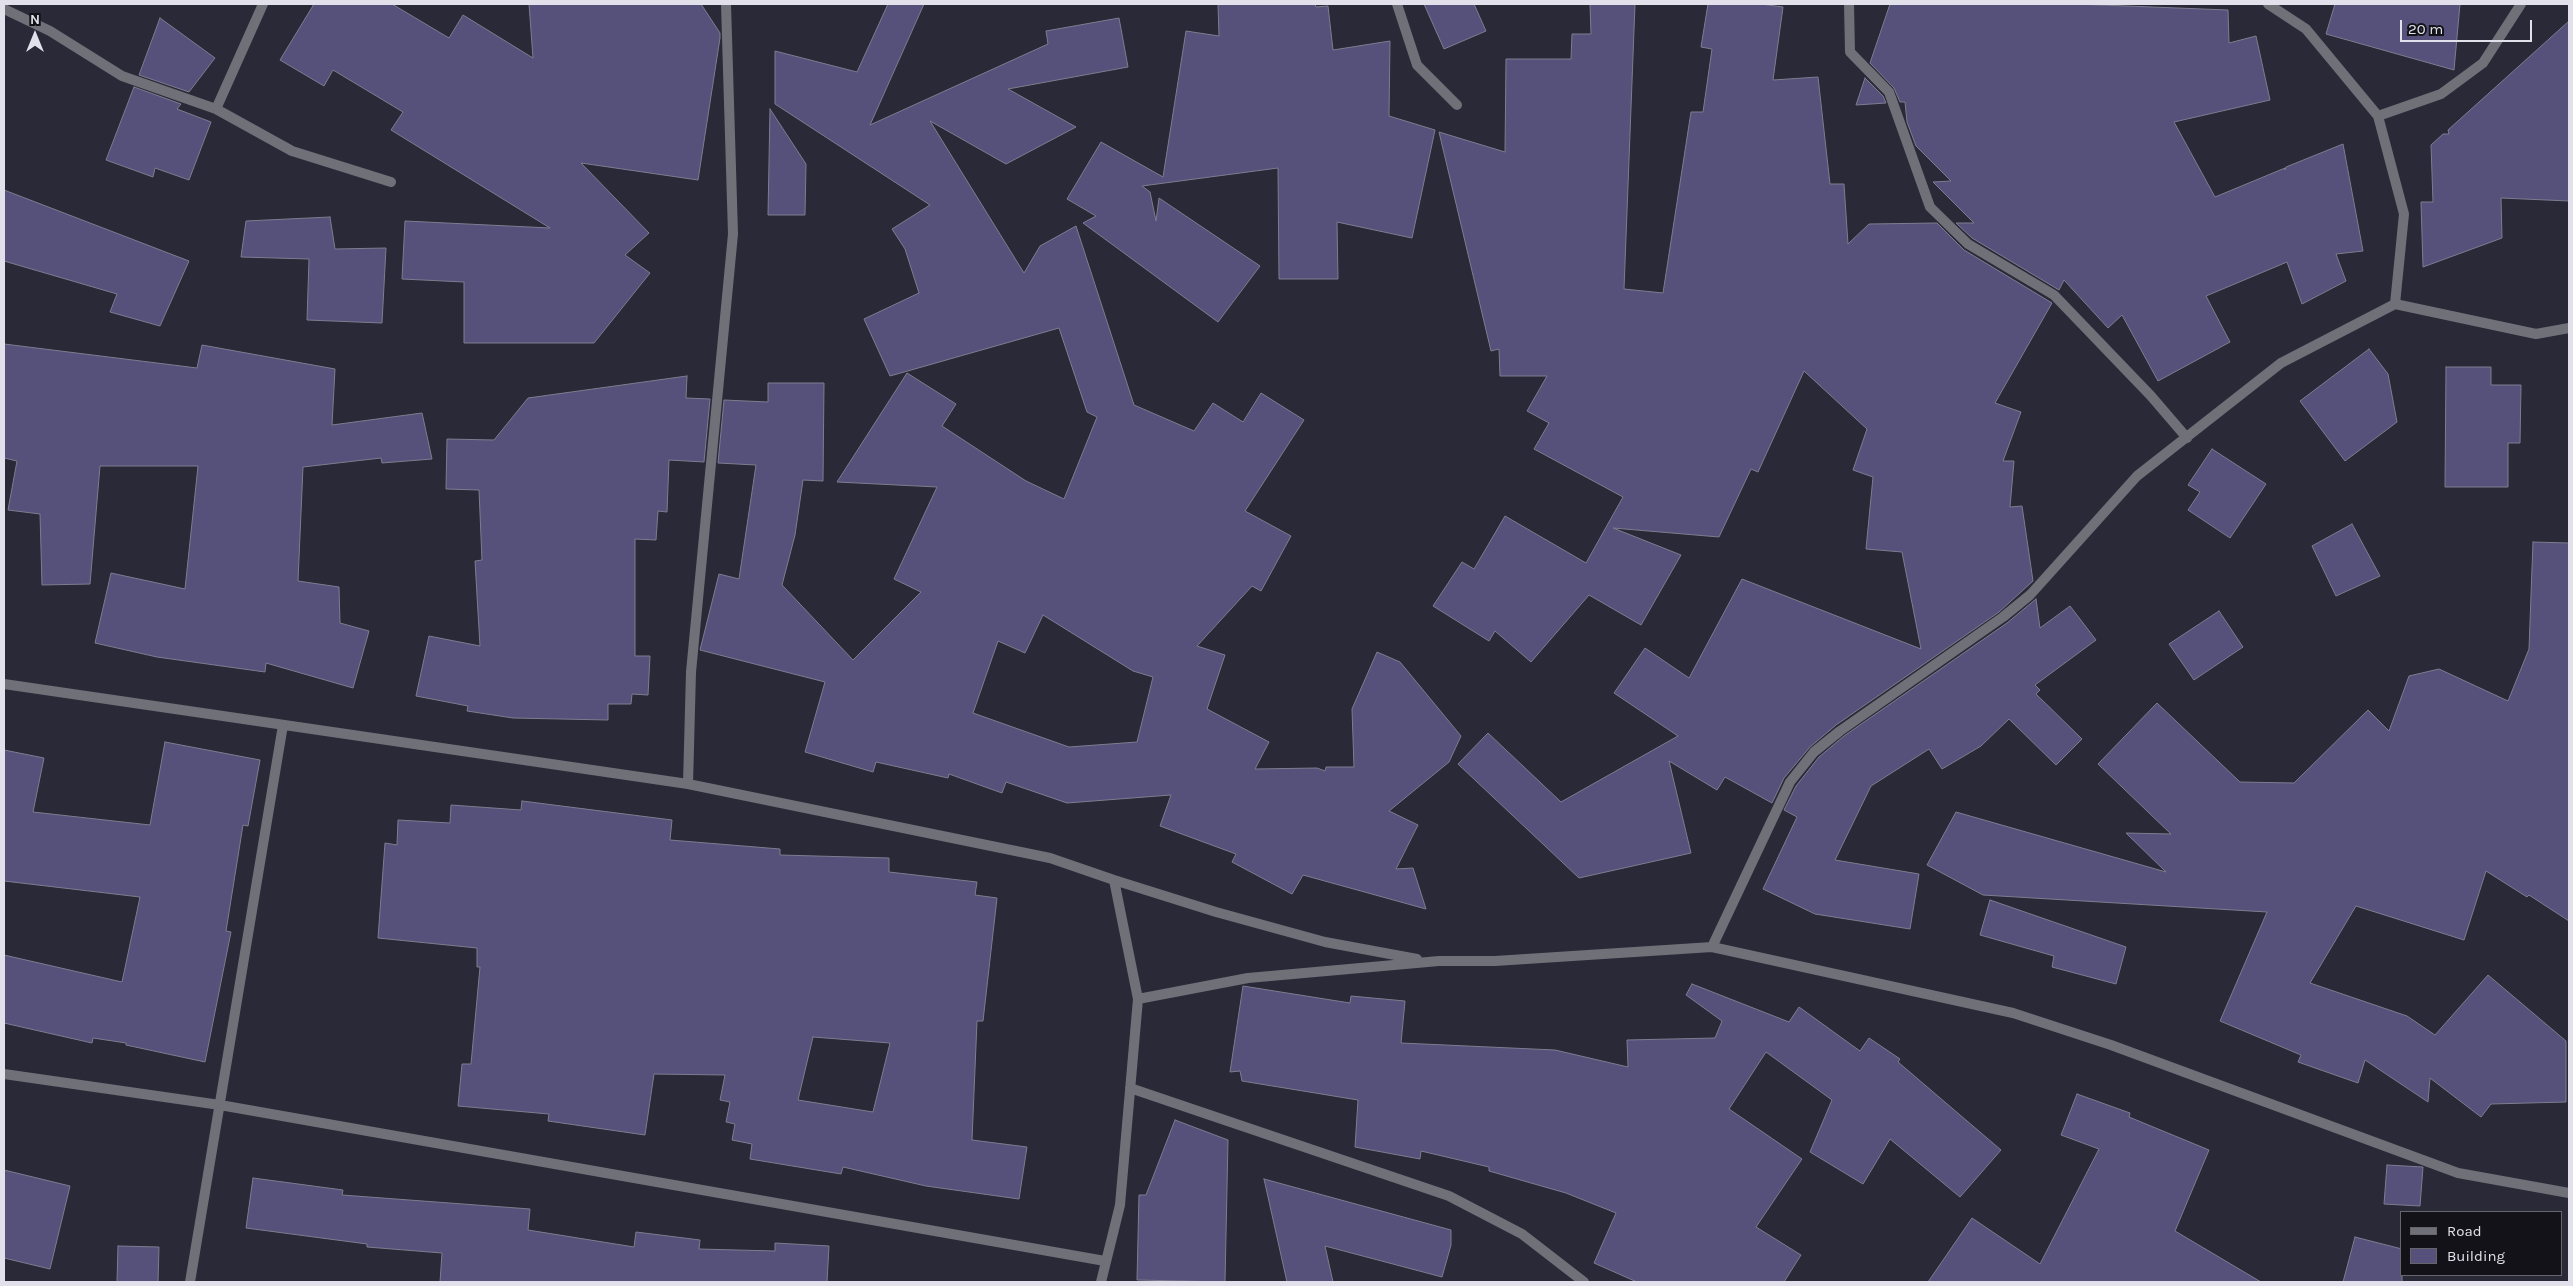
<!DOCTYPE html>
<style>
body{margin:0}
#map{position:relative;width:2573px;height:1286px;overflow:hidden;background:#2a2938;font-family:Karla,sans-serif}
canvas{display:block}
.frame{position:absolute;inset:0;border:5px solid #e2e1eb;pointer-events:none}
.legend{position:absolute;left:2400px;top:1211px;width:162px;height:65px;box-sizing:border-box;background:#131219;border:1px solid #66656d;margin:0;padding:6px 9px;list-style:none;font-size:15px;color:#e2e1eb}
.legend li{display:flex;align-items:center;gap:10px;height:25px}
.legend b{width:25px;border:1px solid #66656d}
.north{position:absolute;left:10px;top:10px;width:50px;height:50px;-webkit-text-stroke:4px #131219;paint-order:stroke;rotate:0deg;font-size:14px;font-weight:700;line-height:20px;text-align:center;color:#e2e1eb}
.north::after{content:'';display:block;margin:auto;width:18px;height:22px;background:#e2e1eb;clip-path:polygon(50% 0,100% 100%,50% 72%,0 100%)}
.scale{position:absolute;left:2400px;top:20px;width:132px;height:22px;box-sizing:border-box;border:2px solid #e2e1eb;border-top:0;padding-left:6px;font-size:15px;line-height:18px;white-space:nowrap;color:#e2e1eb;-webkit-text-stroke:4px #131219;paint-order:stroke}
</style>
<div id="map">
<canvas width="2573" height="1286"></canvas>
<div class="frame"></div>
<ul class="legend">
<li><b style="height:6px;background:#707078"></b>Road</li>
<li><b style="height:14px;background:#56517b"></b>Building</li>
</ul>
<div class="north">N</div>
<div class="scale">20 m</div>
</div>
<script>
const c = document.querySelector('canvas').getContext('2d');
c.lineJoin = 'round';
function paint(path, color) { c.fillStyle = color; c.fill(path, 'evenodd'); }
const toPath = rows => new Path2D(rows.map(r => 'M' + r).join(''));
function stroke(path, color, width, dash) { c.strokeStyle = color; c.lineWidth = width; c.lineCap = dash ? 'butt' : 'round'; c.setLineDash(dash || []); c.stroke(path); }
const building = toPath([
 [314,4,392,4,449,38,463,15,533,58,529,4,701,4,720,33,720,38,698,180,581,163,649,233,625,255,650,273,594,343,464,343,464,282,402,279,405,221,550,228,391,130,403,112,333,70,324,86,280,60,314,4],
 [888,4,924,4,870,125,1048,44,1046,31,1119,18,1128,67,1008,89,1076,127,1006,164,930,121,1024,273,1040,246,1076,226,1134,405,1194,431,1213,403,1243,422,1261,393,1304,420,1245,511,1291,536,1261,591,1252,586,1197,646,1225,655,1207,709,1269,742,1255,769,1317,768,1325,771,1326,767,1354,767,1352,709,1377,652,1400,662,1461,736,1449,762,1389,811,1418,825,1396,869,1413,868,1426,909,1303,875,1292,894,1232,862,1236,854,1160,826,1171,795,1067,803,1006,782,1002,793,949,774,948,778,876,762,873,772,805,752,825,682,700,650,719,574,739,579,756,465,718,463,724,400,768,402,768,383,824,383,823,481,803,480,795,535,782,585,853,660,921,592,894,579,937,487,837,482,907,373,956,404,942,426,1026,481,1064,499,1097,417,1087,412,1059,328,890,376,864,319,919,293,905,249,892,229,930,205,775,104,775,51,857,72,888,4],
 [1043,615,1133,671,1153,677,1137,742,1069,747,973,713,998,641,1025,653,1043,615],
 [1218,4,1315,4,1316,7,1328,6,1333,50,1390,41,1389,116,1435,130,1412,238,1337,222,1338,279,1279,279,1278,168,1142,186,1150,192,1156,221,1159,198,1260,266,1218,322,1083,223,1096,216,1067,199,1101,142,1163,177,1186,31,1219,36,1218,4],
 [1424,4,1474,4,1486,31,1444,49,1424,4],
 [1590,4,1635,4,1624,289,1663,293,1691,112,1703,112,1712,49,1701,47,1708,4,1761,4,1783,7,1773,80,1818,77,1830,184,1844,184,1848,244,1869,224,1937,223,1964,250,2052,303,1995,403,2021,412,2003,461,2014,461,2010,507,2022,506,2033,581,1999,612,1836,725,1810,747,1784,778,1772,803,1725,777,1717,790,1669,761,1691,853,1579,878,1458,764,1488,733,1561,802,1678,736,1614,693,1645,648,1689,678,1742,579,1921,649,1902,552,1866,549,1873,477,1853,470,1867,429,1804,371,1758,472,1751,469,1719,537,1613,528,1681,555,1641,625,1589,595,1531,662,1495,631,1489,641,1433,606,1462,562,1474,569,1505,516,1586,563,1623,497,1534,449,1549,423,1527,411,1547,376,1500,376,1499,349,1491,351,1439,132,1505,152,1506,59,1571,59,1572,34,1591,34,1590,4],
 [1890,4,2076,4,2228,10,2229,43,2256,36,2270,100,2174,122,2215,197,2285,168,2285,170,2286,167,2343,144,2363,251,2336,254,2346,281,2302,304,2287,262,2206,296,2230,342,2158,381,2122,315,2108,328,2064,280,2059,290,1972,238,1956,223,1974,223,1933,182,1951,181,1916,146,1907,122,1905,102,1900,102,1894,88,1870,63,1890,4],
 [2335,4,2460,4,2454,70,2326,34,2335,4],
 [160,18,215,58,189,92,139,75,160,18],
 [2569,21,2569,201,2501,198,2502,238,2423,267,2421,202,2433,202,2431,145,2443,134,2449,134,2448,130,2569,21],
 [1865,78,1883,96,1886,103,1856,105,1865,78],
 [134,87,181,104,177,109,211,122,189,180,155,168,153,177,106,160,134,87],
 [770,109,806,164,805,215,768,215,770,109],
 [4,190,189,261,160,326,110,312,117,294,4,261,4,190],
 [330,217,335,249,386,248,382,323,307,320,309,259,241,257,246,221,330,217],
 [4,344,197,368,202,345,335,369,332,425,422,413,432,459,382,463,381,458,303,467,298,581,339,587,340,623,369,631,353,688,266,663,265,672,157,657,95,643,111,573,185,589,198,466,100,466,90,584,42,585,40,514,8,510,17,461,4,458,4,344],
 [2369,349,2388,374,2397,422,2345,461,2300,401,2369,349],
 [2446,367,2491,367,2491,385,2521,385,2520,443,2508,443,2508,487,2445,487,2446,367],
 [687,376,686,398,710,399,704,462,669,460,667,512,658,511,656,540,635,539,635,656,650,656,648,695,632,694,631,704,608,704,608,720,513,718,467,711,468,706,416,696,429,636,480,646,475,561,482,560,479,490,446,489,447,439,494,440,528,398,687,376],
 [2212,449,2266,484,2230,538,2188,510,2200,492,2188,485,2212,449],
 [2352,524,2380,576,2336,596,2312,546,2352,524],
 [2533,542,2569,543,2569,921,2529,895,2527,897,2486,871,2464,940,2356,906,2310,983,2407,1016,2435,1035,2488,975,2566,1041,2566,1102,2491,1104,2481,1117,2430,1078,2428,1102,2365,1060,2358,1083,2298,1062,2301,1055,2220,1021,2267,912,1983,895,1927,865,1956,812,2166,872,2126,833,2171,834,2098,764,2157,703,2240,782,2294,783,2368,710,2389,731,2409,676,2439,669,2508,701,2529,649,2533,542],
 [2036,599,2040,628,2070,606,2096,640,2035,685,2040,690,2036,694,2082,739,2056,765,2009,719,1981,746,1942,769,1929,749,1871,786,1835,860,1919,874,1910,929,1815,914,1763,889,1797,817,1784,810,1796,786,1819,757,1844,736,2007,623,2036,599],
 [2219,611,2243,647,2194,680,2169,644,2219,611],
 [165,742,260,760,248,826,243,825,226,931,231,932,205,1062,126,1045,126,1043,93,1038,92,1043,4,1023,4,955,122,982,140,897,4,881,4,750,44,758,33,812,150,825,165,742],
 [522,801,672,820,670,840,780,849,780,855,889,858,889,872,977,882,975,895,997,898,983,1021,977,1021,972,1140,1027,1147,1019,1199,926,1186,843,1167,841,1174,750,1159,752,1144,732,1140,735,1124,726,1122,730,1102,720,1100,725,1075,654,1074,645,1135,548,1121,549,1114,458,1106,462,1064,471,1064,480,967,477,967,477,948,378,938,385,843,397,845,398,820,450,823,451,805,521,810,522,801],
 [813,1037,890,1043,873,1112,798,1100,813,1037],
 [1990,900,2126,947,2116,984,2052,967,2054,956,1980,935,1990,900],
 [1692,984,1789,1022,1799,1007,1860,1051,1869,1038,1900,1059,1898,1062,2001,1150,1960,1197,1890,1139,1863,1184,1810,1152,1832,1100,1766,1052,1729,1109,1802,1159,1756,1227,1801,1255,1784,1282,1637,1282,1594,1263,1616,1213,1566,1193,1489,1171,1489,1167,1421,1151,1420,1159,1355,1147,1358,1100,1242,1081,1240,1071,1230,1072,1243,986,1350,1003,1351,996,1405,1001,1401,1043,1555,1050,1628,1067,1627,1040,1715,1038,1722,1021,1686,995,1692,984],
 [2077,1094,2130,1113,2129,1117,2209,1150,2175,1231,2261,1282,1928,1282,1972,1218,2040,1264,2099,1149,2061,1135,2077,1094],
 [1175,1120,1228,1140,1225,1282,1137,1280,1139,1195,1146,1195,1175,1120],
 [2387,1165,2423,1167,2420,1206,2384,1204,2387,1165],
 [4,1170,70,1186,50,1269,4,1258,4,1170],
 [253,1178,343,1190,342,1195,530,1209,528,1230,634,1247,636,1232,700,1240,699,1249,775,1251,775,1243,829,1246,827,1282,440,1282,442,1253,367,1247,367,1244,246,1228,253,1178],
 [1264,1179,1451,1230,1451,1245,1442,1277,1325,1246,1333,1282,1287,1282,1264,1179],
 [2355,1237,2402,1249,2402,1282,2343,1282,2355,1237],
 [118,1246,159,1247,158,1282,117,1282,118,1246]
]);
const minor = toPath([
 [1397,4,1417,65,1457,105],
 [1849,4,1850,52,1889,92,1930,207,1968,244,2054,295,2151,396,2187,438],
 [2268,4,2306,29,2378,116,2404,214,2395,304],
 [4,9,50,31,122,76,216,109,292,151,391,182],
 [216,109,263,4],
 [2378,116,2441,94,2483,63,2521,4],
 [4,684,688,784,1050,858,1114,880,1138,999,1248,978,1439,961,1495,961,1712,947,2013,1013,2111,1045,2458,1173,2569,1193],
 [688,784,691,672,733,234,726,4],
 [1114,880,1216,912,1325,942,1417,959],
 [1712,947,1790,782,1814,752,1840,731,2003,617,2030,595,2137,476,2281,363,2395,304,2536,334,2569,328],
 [4,1074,220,1105,1105,1261],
 [1130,1088,1449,1196,1522,1234,1584,1282],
 [190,1282,283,725],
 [1101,1282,1120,1205,1138,999]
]);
paint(building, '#56517b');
stroke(building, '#7e7c8f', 1);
stroke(minor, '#707078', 10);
</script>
